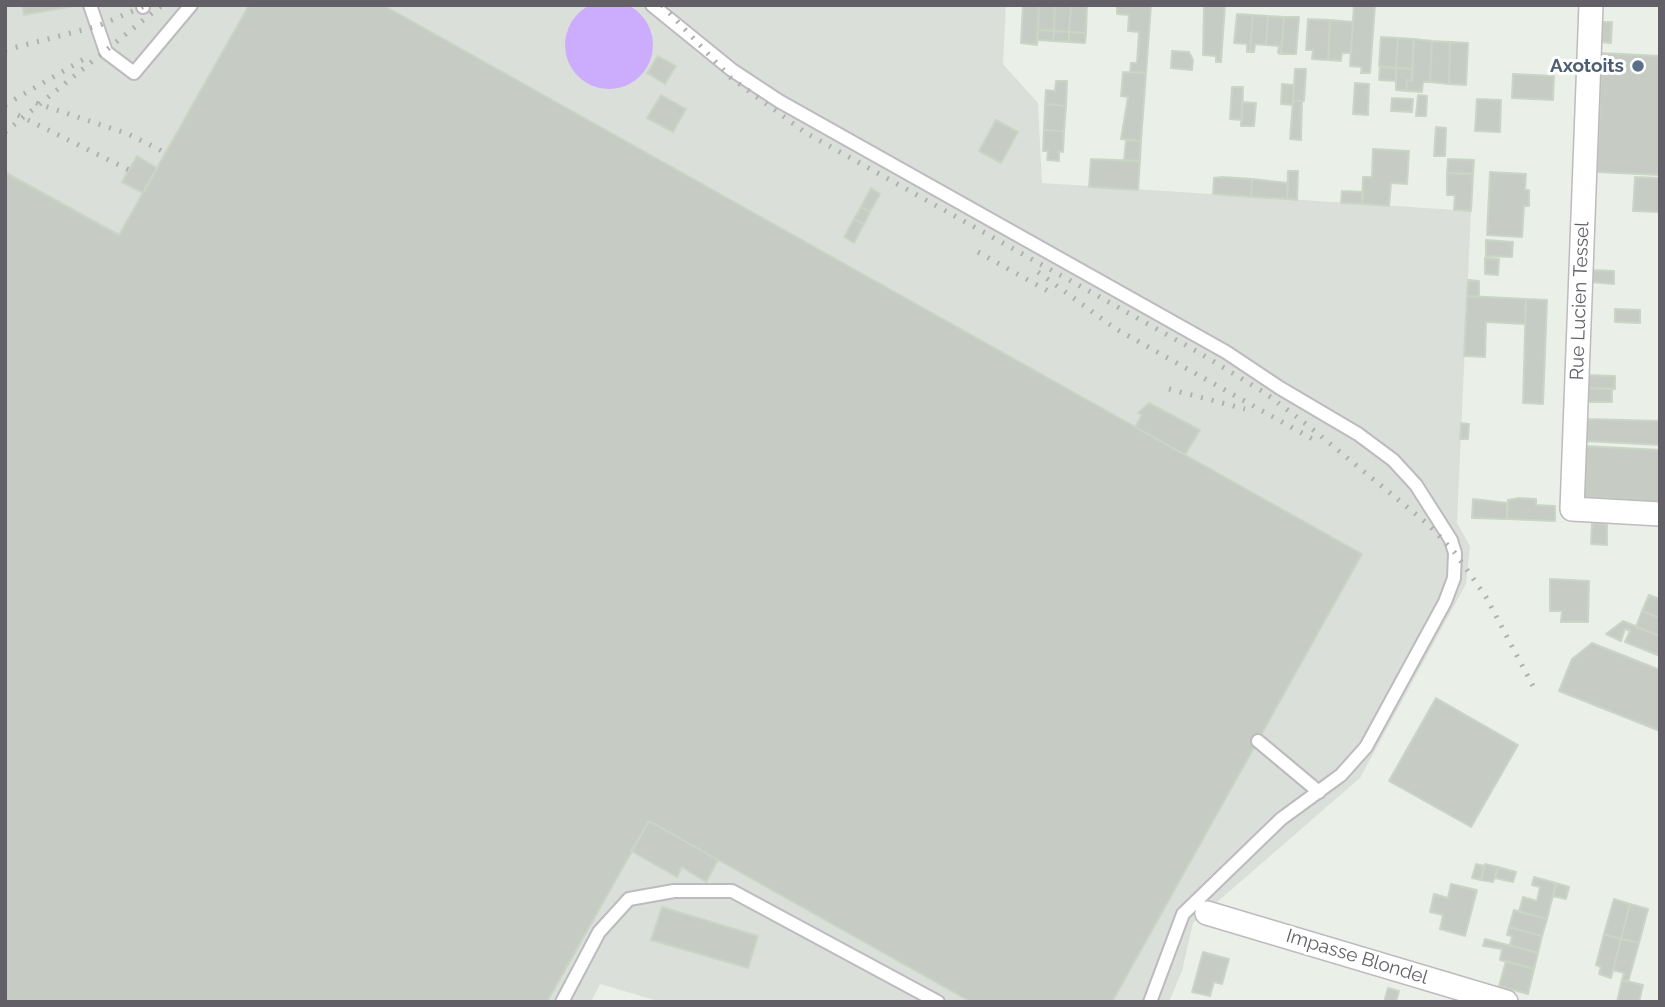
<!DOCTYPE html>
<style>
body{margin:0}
#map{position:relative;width:1665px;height:1007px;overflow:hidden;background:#eaf0e8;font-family:Raleway,sans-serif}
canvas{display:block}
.frame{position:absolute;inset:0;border:7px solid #635f67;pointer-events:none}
</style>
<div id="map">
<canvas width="1665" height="1007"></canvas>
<div class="frame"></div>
</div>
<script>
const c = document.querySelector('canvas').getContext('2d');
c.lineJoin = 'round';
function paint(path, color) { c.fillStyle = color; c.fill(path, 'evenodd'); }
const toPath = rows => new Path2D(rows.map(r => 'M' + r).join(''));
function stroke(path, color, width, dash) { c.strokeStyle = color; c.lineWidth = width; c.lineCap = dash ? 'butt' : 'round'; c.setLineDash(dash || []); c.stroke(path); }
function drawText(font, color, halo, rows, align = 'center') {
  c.font = font + ' Raleway,sans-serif'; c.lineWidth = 6; c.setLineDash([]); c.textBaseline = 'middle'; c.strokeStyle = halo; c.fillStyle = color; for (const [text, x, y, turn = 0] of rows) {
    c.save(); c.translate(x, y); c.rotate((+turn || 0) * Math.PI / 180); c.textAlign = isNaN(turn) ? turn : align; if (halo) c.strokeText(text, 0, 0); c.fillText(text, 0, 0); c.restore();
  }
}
const industrial = toPath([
 [5,5,1006,5,1003,64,1038,103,1042,183,1471,211,1457,523,1470,546,1466,584,1360,778,1193,923,1182,971,1169,1002,661,1002,600,984,591,1002,5,1002]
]);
const water = toPath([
 '565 45a44 44 0 1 1 88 0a44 44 0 1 1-88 0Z'
]);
const building = toPath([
 [22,5,73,5,74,6,24,15,22,5],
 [249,5,383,5,1362,554,1112,1002,971,1002,649,821,547,1002,5,1002,5,172,119,235,249,5],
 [1023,5,1039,5,1037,45,1021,43,1023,5],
 [1039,5,1055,5,1054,31,1038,30,1039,5],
 [1055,5,1071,5,1069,32,1054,31,1055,5],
 [1071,5,1087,5,1086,33,1069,32,1071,5],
 [1117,5,1151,5,1146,73,1130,72,1131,63,1137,63,1139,32,1128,31,1129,15,1117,14,1117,5],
 [1204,5,1225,5,1221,62,1216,62,1216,56,1203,55,1204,5],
 [1354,5,1375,5,1370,73,1361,73,1362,67,1350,66,1354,5],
 [1237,14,1253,15,1250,52,1247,52,1247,44,1234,43,1237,14],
 [1253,15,1268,16,1266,45,1255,44,1254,52,1250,52,1253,15],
 [1268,16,1284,17,1281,54,1278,53,1279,46,1266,45,1268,16],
 [1284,17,1299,17,1296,54,1281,54,1284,17],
 [1308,19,1330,20,1328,60,1312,59,1313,50,1306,50,1308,19],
 [1330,20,1353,22,1351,53,1342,53,1341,61,1328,60,1330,20],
 [1602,22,1612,22,1611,43,1600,42,1602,22],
 [1038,30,1054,31,1053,41,1037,40,1038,30],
 [1054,31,1069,32,1069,42,1053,41,1054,31],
 [1069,32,1086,33,1085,43,1069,42,1069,32],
 [1381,37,1398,38,1396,68,1379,66,1381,37],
 [1398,38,1414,39,1412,69,1396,68,1398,38],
 [1414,39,1432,41,1430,82,1423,82,1422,92,1406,91,1407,80,1412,81,1414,39],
 [1432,41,1450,42,1449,84,1430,82,1432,41],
 [1450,42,1468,43,1466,85,1449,84,1450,42],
 [1172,51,1189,52,1193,60,1192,70,1171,68,1172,51],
 [1602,53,1660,56,1660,175,1597,172,1602,53],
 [658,56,676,66,665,84,647,73,658,56],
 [1380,67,1396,68,1396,81,1379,80,1380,67],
 [1396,68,1412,69,1412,81,1407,80,1406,91,1396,90,1396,68],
 [1295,69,1306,69,1304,101,1293,101,1295,69],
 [1123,72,1146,73,1141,141,1121,139,1128,97,1121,96,1123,72],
 [1513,74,1554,76,1553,100,1512,98,1513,74],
 [1056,81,1067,81,1066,106,1045,104,1046,90,1055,91,1056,81],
 [1355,83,1369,84,1368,115,1353,114,1355,83],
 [1282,84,1294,85,1293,105,1281,104,1282,84],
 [1232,87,1243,87,1242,120,1230,119,1232,87],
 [661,95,686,109,673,132,647,118,661,95],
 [1418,95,1427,96,1426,116,1416,116,1418,95],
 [1392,98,1413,99,1412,112,1391,111,1392,98],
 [1477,99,1501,100,1500,132,1475,131,1477,99],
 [1293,101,1302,101,1301,140,1290,139,1293,101],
 [1242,102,1256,103,1254,126,1241,126,1242,102],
 [1045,104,1066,106,1064,131,1044,130,1045,104],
 [996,120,1018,132,1001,163,979,151,996,120],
 [1436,127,1446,128,1445,156,1434,156,1436,127],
 [1044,130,1064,131,1063,152,1059,151,1059,161,1047,160,1048,151,1043,151,1044,130],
 [1126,140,1141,141,1140,161,1124,161,1126,140],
 [1373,149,1409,151,1407,184,1391,183,1389,206,1362,204,1363,177,1372,177,1373,149],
 [137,156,157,168,143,193,122,182,137,156],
 [1091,159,1140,161,1138,190,1089,187,1091,159],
 [1448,159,1474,160,1473,174,1447,173,1448,159],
 [1288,171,1298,171,1297,200,1287,199,1288,171],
 [1490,172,1526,174,1525,190,1529,190,1529,206,1524,206,1522,237,1487,235,1490,172],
 [1447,173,1473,174,1471,211,1454,210,1455,195,1447,195,1447,173],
 [1223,177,1252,179,1251,197,1213,194,1214,178,1223,177],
 [1635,177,1660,178,1660,212,1633,211,1635,177],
 [1252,179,1288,183,1287,199,1251,197,1252,179],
 [871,188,880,194,870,212,861,207,871,188],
 [1342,191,1363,192,1362,204,1341,203,1342,191],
 [861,207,870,212,864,224,854,219,861,207],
 [854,219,864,224,854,243,844,237,854,219],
 [1486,240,1513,242,1512,257,1486,256,1486,240],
 [1485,258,1499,259,1498,275,1485,274,1485,258],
 [1591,270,1614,271,1614,284,1591,282,1591,270],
 [1468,280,1479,281,1479,297,1467,296,1468,280],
 [1467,296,1526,299,1525,324,1486,322,1485,357,1464,356,1467,296],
 [1526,299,1547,300,1543,404,1523,403,1526,299],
 [1615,309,1640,310,1640,323,1615,322,1615,309],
 [1588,375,1615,376,1615,389,1587,388,1588,375],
 [1587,388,1612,389,1612,402,1586,402,1587,388],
 [1149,403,1200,430,1185,455,1135,427,1142,415,1138,413,1149,403],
 [1586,419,1660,421,1660,445,1585,441,1586,419],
 [1461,423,1469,424,1468,439,1460,439,1461,423],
 [1585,446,1660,450,1660,502,1583,497,1585,446],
 [1519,498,1536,499,1536,505,1555,506,1555,521,1507,519,1508,500,1519,498],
 [1473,499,1507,503,1507,519,1472,518,1473,499],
 [1592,523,1607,524,1607,545,1591,544,1592,523],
 [1550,579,1589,581,1588,622,1561,622,1562,611,1550,611,1550,579],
 [1649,595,1660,599,1660,618,1642,611,1649,595],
 [1642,611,1660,618,1660,636,1636,627,1642,611],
 [1623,621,1660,636,1660,656,1625,642,1630,631,1625,629,1621,641,1606,634,1623,621],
 [1592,643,1660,670,1660,731,1559,691,1572,659,1592,643],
 [1436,698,1518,745,1471,827,1389,781,1436,698],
 [649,821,718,860,706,882,682,867,677,877,631,851,649,821],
 [1476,864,1484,866,1481,880,1472,878,1476,864],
 [1485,864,1498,867,1493,882,1481,880,1485,864],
 [1498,867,1516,872,1513,882,1495,878,1498,867],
 [1534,877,1556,883,1547,919,1519,912,1523,897,1537,901,1540,887,1532,885,1534,877],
 [1556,883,1569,887,1566,899,1553,896,1556,883],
 [1451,884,1477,890,1465,936,1440,929,1443,915,1430,912,1434,894,1448,898,1451,884],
 [1614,899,1630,904,1621,939,1604,934,1614,899],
 [1630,904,1648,909,1639,943,1621,939,1630,904],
 [662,907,758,936,748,968,651,940,662,907],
 [1514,910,1547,919,1542,936,1509,927,1514,910],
 [1509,927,1542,936,1538,953,1510,945,1512,936,1507,935,1509,927],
 [1604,934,1621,939,1611,978,1599,974,1601,967,1596,965,1604,934],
 [1485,939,1538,953,1534,969,1500,960,1502,949,1483,946,1485,939],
 [1621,939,1639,943,1628,982,1622,980,1624,973,1613,970,1621,939],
 [1203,952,1229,959,1222,984,1214,982,1210,996,1192,992,1203,952],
 [1506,961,1534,969,1528,994,1499,986,1506,961],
 [1622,980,1643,985,1639,1002,1617,1002,1622,980],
 [1388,988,1399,991,1396,1002,1384,1002,1388,988]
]);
const lane = toPath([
 [90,5,106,52,134,73,191,5],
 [143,5,143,7],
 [652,5,732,70,779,101,1226,352,1280,388,1358,434,1393,460,1416,485,1451,540,1455,553,1454,578,1445,602,1366,747,1341,775,1281,819,1183,914,1150,1002],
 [1258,741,1319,792],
 [562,1002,599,932,629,899,674,891,732,891,938,1002]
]);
const street = toPath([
 [1591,5,1572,509,1660,514],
 [1207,913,1506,1002]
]);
const rail = toPath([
 [662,5,731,78,806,133,1198,352,1265,393,1306,424,1429,525,1455,553,1486,597,1534,688],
 [5,50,98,26,147,5],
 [36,103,128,134,166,153],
 [5,105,84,59],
 [18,115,129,170],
 [5,132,162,5],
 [978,252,1055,295],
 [1038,272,1116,329,1316,441],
 [1169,389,1245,409]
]);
const markers = [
 [1638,66,7,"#5c6f8a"]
];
const serviceNames = [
 ["Axotoits",1624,66]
];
const streetNames = [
 ["Rue Lucien Tessel",1580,301,-88],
 ["Impasse Blondel",1357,957,17]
];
paint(industrial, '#dbdfda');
paint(water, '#ccacfc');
paint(building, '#c6ccc4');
stroke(building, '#cbd5c6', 2);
stroke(lane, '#bdbac0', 16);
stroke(street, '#bdbac0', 26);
stroke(lane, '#fff', 12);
stroke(street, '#fff', 23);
stroke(rail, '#b1b0b1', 5, [2, 9]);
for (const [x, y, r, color] of markers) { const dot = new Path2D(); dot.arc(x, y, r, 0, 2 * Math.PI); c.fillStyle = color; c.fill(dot); stroke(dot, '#fff', 2.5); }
drawText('bold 19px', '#4e5e75', '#fff', serviceNames, 'right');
drawText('19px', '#635f67', '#fff', streetNames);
</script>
